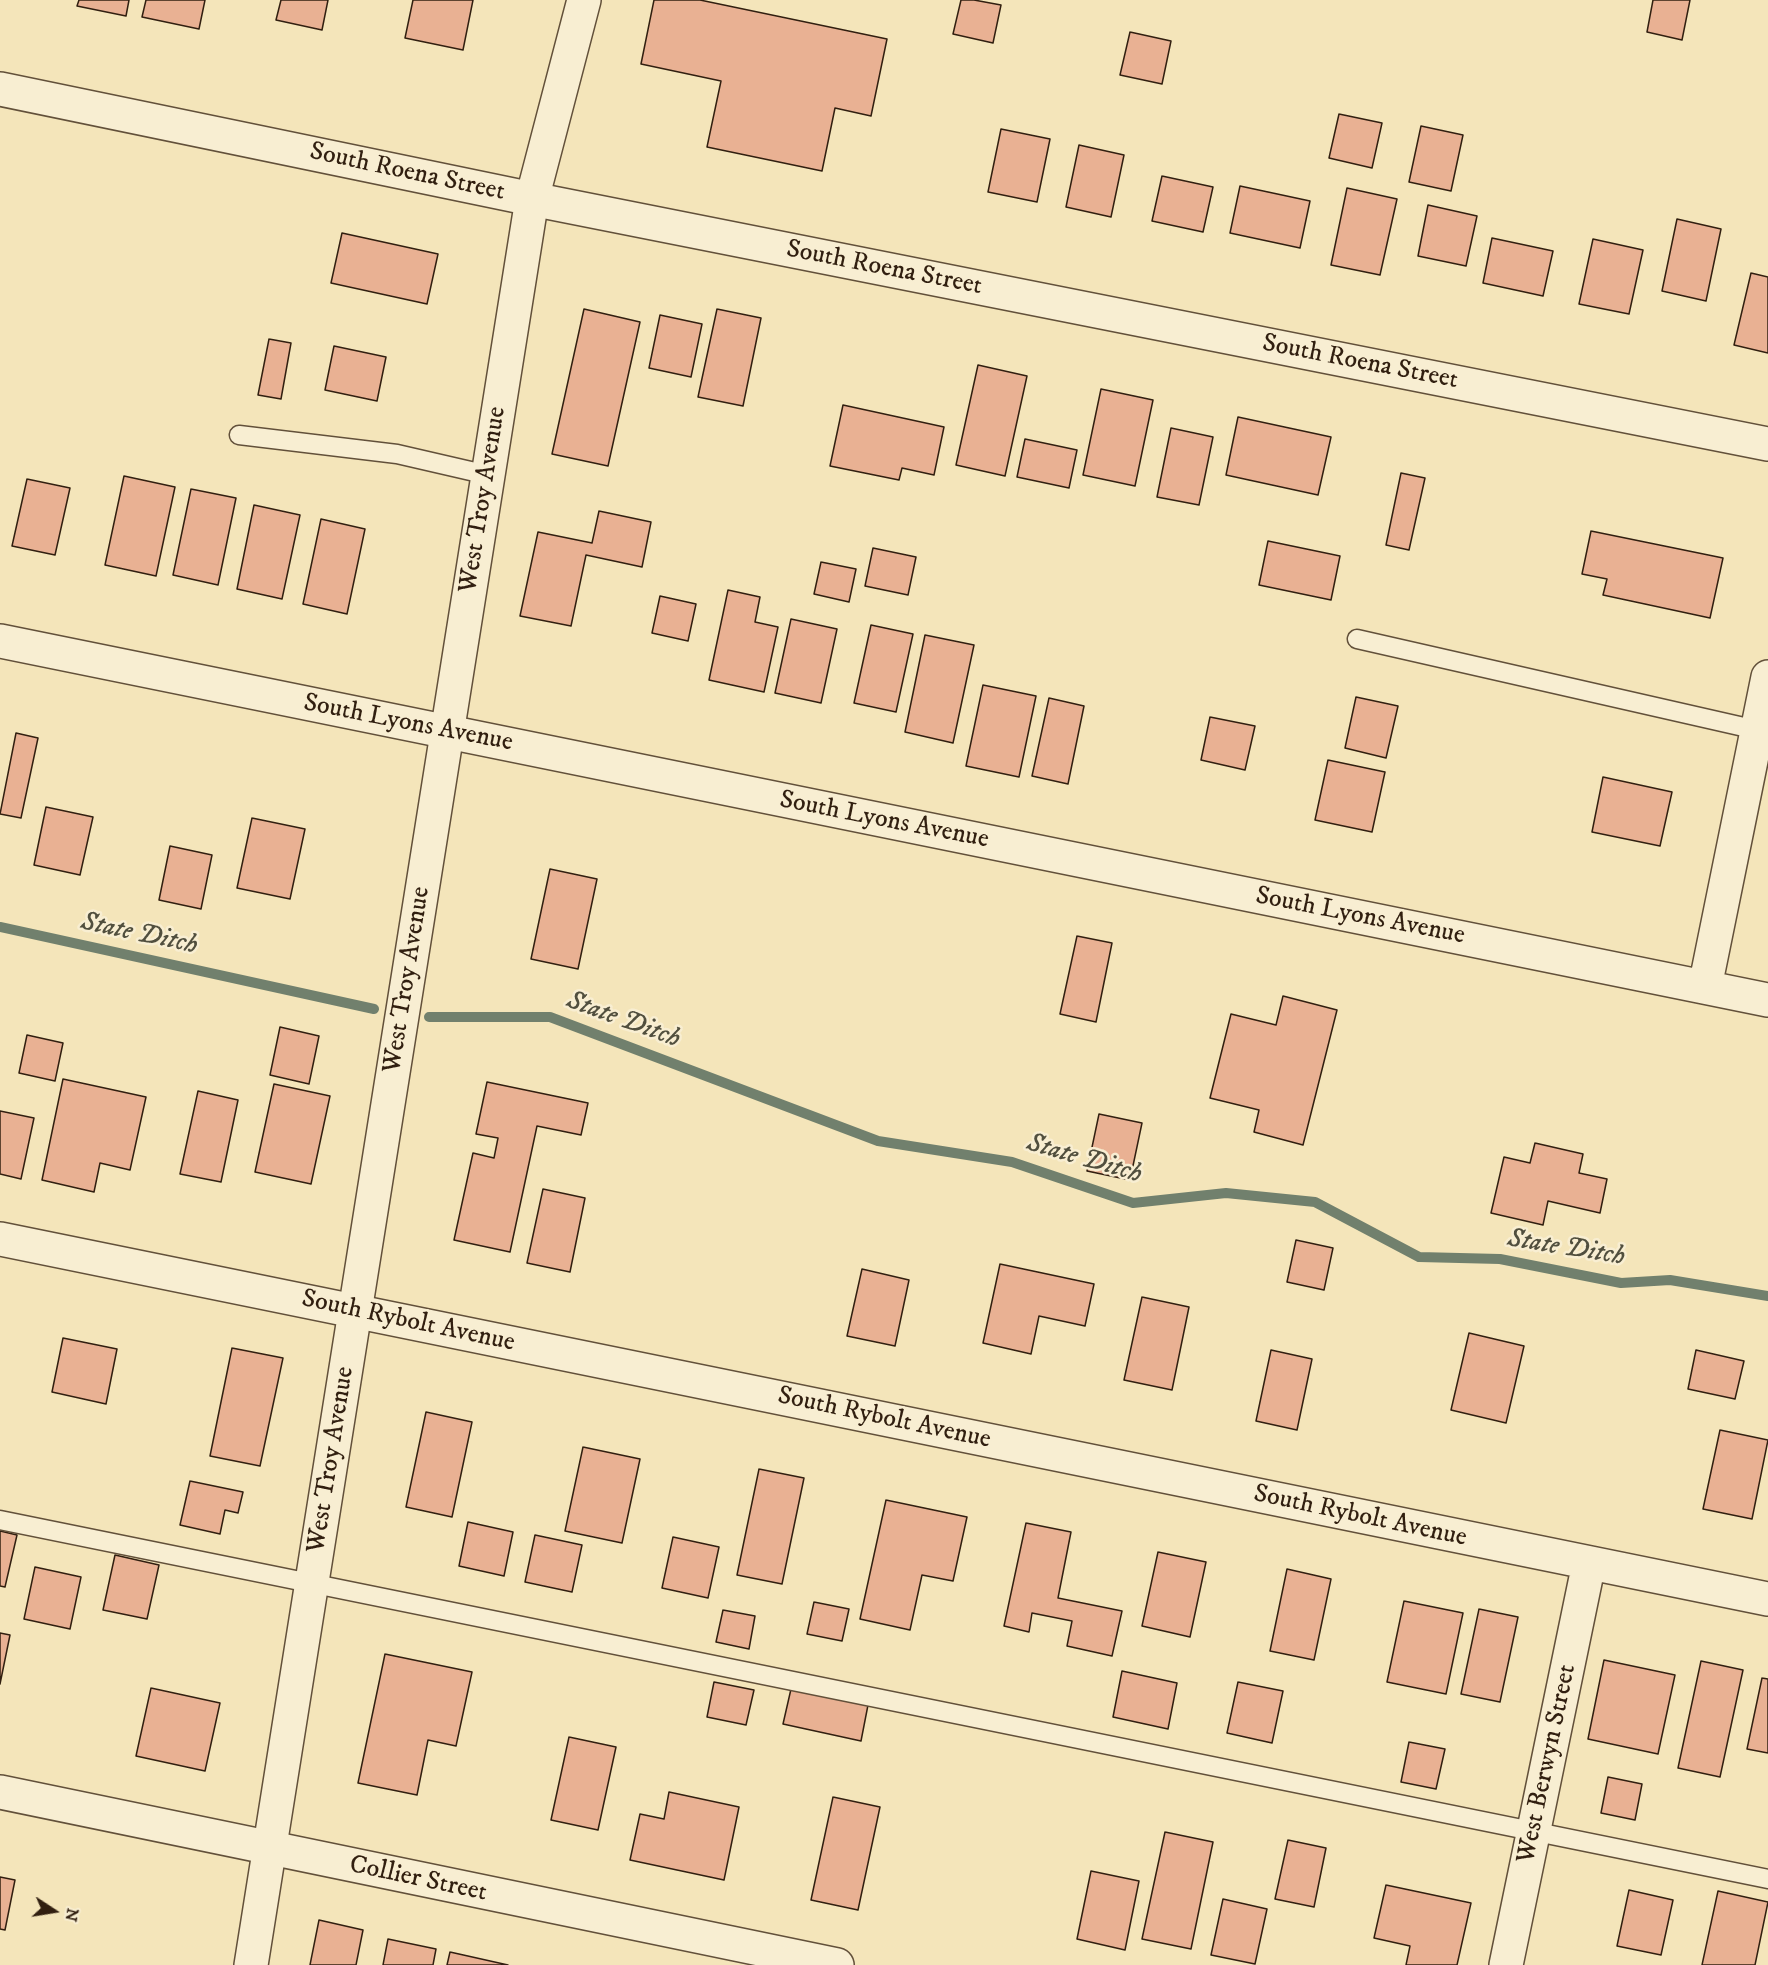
<!DOCTYPE html>
<style>
body{margin:0}
#map{position:relative;width:1768px;height:1965px;overflow:hidden;background:#f4e5ba;font-family:"IM FELL DW Pica",serif}
canvas{display:block}
.north{position:absolute;left:24px;top:1881px;width:60px;height:60px;-webkit-text-stroke:4px #f8eed2;paint-order:stroke;rotate:102deg;font-size:16px;font-weight:700;line-height:24px;text-align:center;color:#311f10}
.north::after{content:'';display:block;margin:auto;width:21px;height:27px;background:#311f10;clip-path:polygon(50% 0,100% 100%,50% 72%,0 100%)}
</style>
<div id="map">
<canvas width="1768" height="1965"></canvas>
<div class="north">N</div>
</div>
<script>
const c = document.querySelector('canvas').getContext('2d');
c.lineJoin = 'round';
const toPath = rows => new Path2D(rows.map(r => 'M' + r).join(''));
function stroke(path, color, width, dash) { c.strokeStyle = color; c.lineWidth = width; c.lineCap = dash ? 'butt' : 'round'; c.setLineDash(dash || []); c.stroke(path); }
function paint(path, color) { c.fillStyle = color; c.fill(path, 'evenodd'); }
function drawText(font, color, halo, rows, align = 'center') {
  c.font = font + ' "IM FELL DW Pica",serif'; c.lineWidth = 5; c.setLineDash([]); c.textBaseline = 'middle'; c.strokeStyle = halo; c.fillStyle = color; for (const [text, x, y, turn = 0] of rows) {
    c.save(); c.translate(x, y); c.rotate((+turn || 0) * Math.PI / 180); c.textAlign = isNaN(turn) ? turn : align; if (halo) c.strokeText(text, 0, 0); c.fillText(text, 0, 0); c.restore();
  }
}
const stream = toPath([
 [0,927,374,1009],
 [429,1017,550,1017,878,1141,1012,1162,1133,1203,1226,1193,1315,1202,1419,1257,1500,1259,1621,1283,1670,1280,1768,1296]
]);
const building = toPath([
 [79,0,129,0,126,16,77,6,79,0],
 [146,0,205,0,199,29,142,17,146,0],
 [281,0,328,0,322,30,276,20,281,0],
 [413,0,473,0,463,50,405,38,413,0],
 [654,0,700,0,887,39,871,116,835,108,822,171,707,147,721,81,641,64,654,0],
 [961,0,974,0,1001,5,993,43,953,34,961,0],
 [1653,0,1690,0,1682,40,1647,32,1653,0],
 [1130,32,1171,41,1162,84,1120,75,1130,32],
 [1339,114,1382,123,1372,168,1329,158,1339,114],
 [1421,126,1463,135,1451,191,1409,182,1421,126],
 [1001,129,1050,139,1037,202,988,192,1001,129],
 [1079,145,1124,155,1111,217,1066,207,1079,145],
 [1162,176,1213,187,1203,232,1152,221,1162,176],
 [1240,186,1310,201,1300,248,1230,233,1240,186],
 [1347,188,1397,199,1380,275,1331,265,1347,188],
 [1428,205,1477,216,1466,266,1418,256,1428,205],
 [1677,219,1721,229,1706,301,1662,291,1677,219],
 [342,233,438,254,427,304,331,283,342,233],
 [1492,238,1553,251,1543,296,1483,283,1492,238],
 [1593,239,1643,250,1629,314,1579,304,1593,239],
 [1751,273,1768,277,1768,353,1734,345,1751,273],
 [584,309,640,322,608,466,552,454,584,309],
 [717,309,761,318,743,406,698,397,717,309],
 [660,315,702,324,691,377,649,368,660,315],
 [269,339,291,343,281,399,258,395,269,339],
 [334,346,386,357,377,401,325,390,334,346],
 [978,365,1027,376,1005,476,956,465,978,365],
 [1101,389,1153,400,1135,486,1083,475,1101,389],
 [843,405,944,427,934,475,902,468,899,480,830,466,843,405],
 [1238,417,1331,437,1318,495,1226,475,1238,417],
 [1171,428,1213,437,1199,505,1157,497,1171,428],
 [1025,439,1077,450,1069,488,1017,477,1025,439],
 [1401,473,1425,478,1409,550,1386,545,1401,473],
 [124,476,175,487,156,576,105,565,124,476],
 [27,479,70,488,55,555,12,546,27,479],
 [191,489,236,498,218,585,173,575,191,489],
 [254,505,300,515,282,599,237,589,254,505],
 [599,511,651,522,642,567,586,555,571,626,520,616,538,532,592,543,599,511],
 [321,519,365,529,347,614,303,604,321,519],
 [1591,531,1723,558,1710,618,1603,595,1607,579,1582,574,1591,531],
 [1268,541,1340,556,1331,600,1259,585,1268,541],
 [873,548,916,557,908,595,865,586,873,548],
 [821,562,856,569,849,602,814,594,821,562],
 [728,590,760,597,755,622,778,627,764,692,709,680,728,590],
 [660,596,696,604,688,641,652,633,660,596],
 [791,619,837,629,821,703,775,693,791,619],
 [871,625,913,634,896,712,854,703,871,625],
 [925,635,974,645,953,743,905,732,925,635],
 [983,685,1036,696,1019,777,966,766,983,685],
 [1356,697,1398,706,1386,758,1345,748,1356,697],
 [1049,698,1084,706,1068,784,1032,776,1049,698],
 [1210,717,1255,726,1245,770,1201,760,1210,717],
 [16,733,38,738,21,818,0,814,16,733],
 [1328,760,1385,772,1372,832,1315,820,1328,760],
 [1603,777,1672,792,1660,846,1592,832,1603,777],
 [46,807,93,817,80,875,34,865,46,807],
 [252,818,305,829,290,899,237,888,252,818],
 [170,846,212,855,201,909,159,900,170,846],
 [550,869,597,879,578,969,531,959,550,869],
 [1077,936,1112,943,1096,1022,1060,1014,1077,936],
 [1283,996,1337,1010,1303,1145,1254,1132,1259,1110,1210,1098,1231,1014,1276,1025,1283,996],
 [280,1027,319,1036,309,1084,270,1075,280,1027],
 [27,1035,63,1043,55,1081,19,1073,27,1035],
 [63,1079,146,1097,130,1170,100,1163,94,1192,42,1180,63,1079],
 [487,1082,588,1103,581,1135,537,1126,510,1252,454,1240,473,1153,494,1158,498,1138,476,1134,487,1082],
 [274,1084,330,1096,311,1184,255,1172,274,1084],
 [198,1091,238,1100,221,1182,180,1174,198,1091],
 [0,1111,34,1118,21,1179,0,1174,0,1111],
 [1099,1114,1142,1123,1130,1180,1087,1171,1099,1114],
 [1535,1143,1583,1154,1579,1173,1607,1179,1600,1213,1548,1201,1543,1225,1491,1213,1504,1157,1530,1163,1535,1143],
 [543,1189,585,1198,570,1272,527,1263,543,1189],
 [1296,1240,1333,1248,1324,1290,1287,1282,1296,1240],
 [1000,1264,1094,1284,1085,1326,1039,1316,1031,1354,983,1343,1000,1264],
 [862,1269,909,1280,895,1346,847,1336,862,1269],
 [1142,1297,1189,1307,1172,1390,1124,1380,1142,1297],
 [1469,1333,1524,1346,1506,1423,1451,1410,1469,1333],
 [63,1338,117,1349,106,1404,52,1392,63,1338],
 [232,1348,283,1358,260,1466,210,1456,232,1348],
 [1271,1350,1312,1359,1297,1430,1256,1421,1271,1350],
 [1696,1350,1744,1361,1735,1399,1688,1389,1696,1350],
 [426,1412,472,1422,452,1517,406,1507,426,1412],
 [1720,1430,1768,1440,1752,1519,1703,1509,1720,1430],
 [583,1447,640,1459,622,1543,565,1531,583,1447],
 [759,1469,804,1478,782,1584,737,1575,759,1469],
 [190,1481,243,1492,238,1513,225,1510,220,1534,180,1525,190,1481],
 [886,1500,967,1517,953,1581,922,1575,910,1630,860,1619,886,1500],
 [468,1522,513,1532,504,1576,459,1566,468,1522],
 [1026,1523,1071,1532,1058,1598,1122,1611,1112,1656,1067,1646,1072,1621,1032,1613,1029,1632,1004,1626,1026,1523],
 [0,1531,17,1535,5,1587,0,1586,0,1531],
 [535,1535,582,1545,572,1592,525,1582,535,1535],
 [673,1537,719,1547,708,1598,662,1588,673,1537],
 [1158,1552,1206,1562,1190,1637,1142,1626,1158,1552],
 [115,1555,159,1565,147,1619,103,1610,115,1555],
 [35,1567,81,1577,70,1629,24,1619,35,1567],
 [1287,1569,1331,1579,1314,1660,1270,1651,1287,1569],
 [1404,1601,1463,1613,1446,1694,1387,1682,1404,1601],
 [814,1602,849,1609,842,1641,807,1634,814,1602],
 [1479,1609,1518,1617,1500,1702,1461,1694,1479,1609],
 [723,1610,755,1616,749,1649,716,1642,723,1610],
 [0,1633,10,1635,0,1684,0,1633],
 [385,1654,472,1672,456,1746,428,1740,417,1795,358,1783,385,1654],
 [1604,1660,1675,1675,1658,1754,1588,1739,1604,1660],
 [1701,1661,1743,1670,1720,1777,1678,1768,1701,1661],
 [1122,1671,1177,1683,1168,1729,1113,1717,1122,1671],
 [1762,1678,1768,1679,1768,1753,1747,1749,1762,1678],
 [714,1682,754,1690,746,1725,707,1717,714,1682],
 [1238,1682,1283,1691,1272,1743,1227,1733,1238,1682],
 [151,1688,220,1703,205,1771,136,1756,151,1688],
 [791,1689,868,1705,861,1741,783,1724,791,1689],
 [569,1737,616,1747,598,1830,551,1820,569,1737],
 [1409,1742,1445,1749,1436,1789,1401,1782,1409,1742],
 [1608,1777,1642,1784,1635,1820,1601,1813,1608,1777],
 [669,1792,739,1807,724,1880,630,1860,640,1814,664,1819,669,1792],
 [833,1797,880,1807,858,1910,811,1900,833,1797],
 [1165,1832,1213,1842,1191,1949,1142,1939,1165,1832],
 [1288,1840,1326,1848,1314,1907,1275,1899,1288,1840],
 [1091,1871,1139,1881,1125,1950,1077,1939,1091,1871],
 [0,1877,15,1880,5,1930,0,1929,0,1877],
 [1386,1885,1471,1903,1457,1965,1406,1965,1410,1946,1374,1938,1386,1885],
 [1629,1890,1673,1900,1661,1955,1617,1946,1629,1890],
 [1718,1891,1768,1902,1755,1965,1702,1965,1718,1891],
 [1223,1899,1267,1909,1255,1964,1211,1955,1223,1899],
 [319,1920,363,1930,356,1965,310,1965,319,1920],
 [388,1939,436,1949,433,1965,383,1965,388,1939],
 [450,1952,508,1965,447,1965,450,1952]
]);
const service = toPath([
 [239,435,397,454,488,475],
 [1357,639,1757,730],
 [0,1520,1768,1879]
]);
const minor = toPath([
 [0,89,532,199,1768,444],
 [0,641,1768,1000],
 [1705,987,1768,677],
 [0,1239,1768,1599],
 [0,1792,837,1965],
 [1506,1965,1589,1563]
]);
const tertiary = toPath([
 [251,1965,532,199,584,0]
]);
const streetNames = [
 ["South Roena Street",407,173,12],
 ["South Roena Street",884,269,11],
 ["South Roena Street",1360,363,11],
 ["West Troy Avenue",484,500,-81],
 ["South Lyons Avenue",408,724,11],
 ["South Lyons Avenue",884,821,11],
 ["South Lyons Avenue",1360,917,11],
 ["West Troy Avenue",408,980,-81],
 ["South Rybolt Avenue",408,1322,12],
 ["South Rybolt Avenue",884,1419,12],
 ["West Troy Avenue",332,1460,-81],
 ["South Rybolt Avenue",1360,1517,12],
 ["West Berwyn Street",1548,1764,-78],
 ["Collier Street",418,1880,12]
];
const waterNames = [
 ["State Ditch",139,935,12],
 ["State Ditch",623,1021,20],
 ["State Ditch",1084,1160,16],
 ["State Ditch",1566,1249,9]
];
stroke(stream, '#71806d', 10);
paint(building, '#e9b193');
stroke(building, '#311f10', 1.5);
stroke(service, '#62503a', 21);
stroke(minor, '#62503a', 36);
stroke(tertiary, '#62503a', 36);
stroke(service, '#f8eed2', 18);
stroke(minor, '#f8eed2', 33);
stroke(tertiary, '#f8eed2', 33);
drawText('26px', '#311f10', '#f8eed2', streetNames);
drawText('italic 27px', '#514f3e', '#f8eed2', waterNames);
</script>
